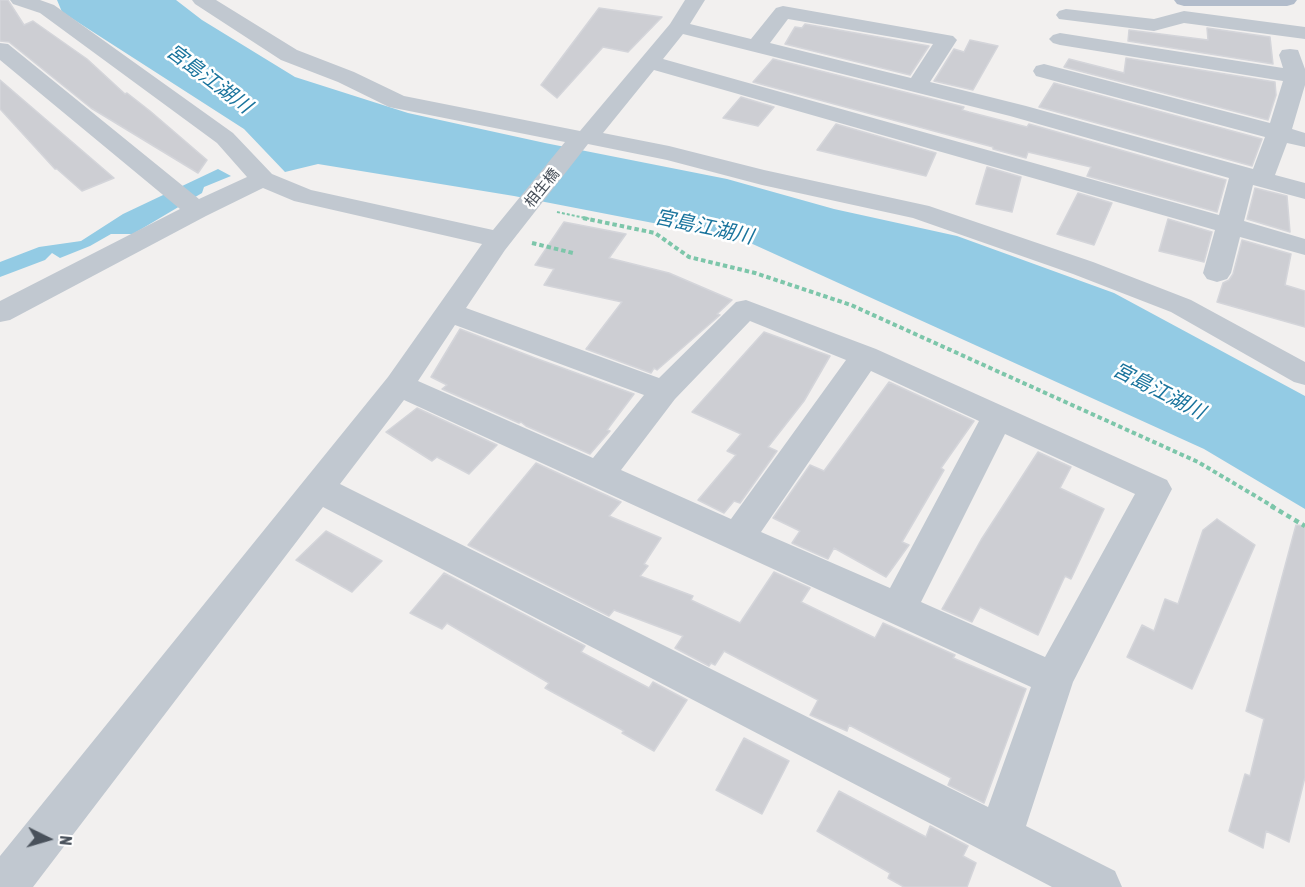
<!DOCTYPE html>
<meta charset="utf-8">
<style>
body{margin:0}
#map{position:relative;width:1305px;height:887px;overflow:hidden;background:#f2f0ef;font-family:"Asap Condensed",sans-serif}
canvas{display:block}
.north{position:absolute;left:18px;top:809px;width:60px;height:60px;-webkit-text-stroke:4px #fff;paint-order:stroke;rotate:95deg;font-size:16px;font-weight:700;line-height:24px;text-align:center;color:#49515b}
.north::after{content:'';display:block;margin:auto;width:21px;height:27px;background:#49515b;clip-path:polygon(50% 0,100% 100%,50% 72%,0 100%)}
</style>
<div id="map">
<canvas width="1305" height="887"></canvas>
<div class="north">N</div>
</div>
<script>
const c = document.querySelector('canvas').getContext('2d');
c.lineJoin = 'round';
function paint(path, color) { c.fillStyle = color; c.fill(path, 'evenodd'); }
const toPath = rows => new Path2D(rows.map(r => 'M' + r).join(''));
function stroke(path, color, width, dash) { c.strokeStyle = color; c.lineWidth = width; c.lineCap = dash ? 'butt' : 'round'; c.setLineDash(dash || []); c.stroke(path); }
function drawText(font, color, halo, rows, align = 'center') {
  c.font = font + ' "Asap Condensed","Noto Sans JP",sans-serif'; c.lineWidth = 5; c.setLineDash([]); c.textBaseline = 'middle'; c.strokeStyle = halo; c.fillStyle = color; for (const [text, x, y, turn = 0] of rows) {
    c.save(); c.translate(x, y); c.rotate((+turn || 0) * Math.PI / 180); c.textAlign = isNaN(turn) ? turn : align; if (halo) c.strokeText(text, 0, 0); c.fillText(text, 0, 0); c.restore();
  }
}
const water = toPath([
 [57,0,176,0,202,20,295,77,408,113,545,143,727,179,834,209,957,236,1114,293,1305,396,1305,509,1204,449,746,241,514,196,318,164,285,172,244,129,62,12],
 [218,169,231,176,204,187,202,193,133,234,111,234,90,246,60,258,52,253,45,260,0,277,0,262,39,247,81,241,123,214]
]);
const building = toPath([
 [0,0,8,0,24,25,33,21,87,59,125,94,127,93,150,111,207,160,198,173,91,108,9,42,0,41,0,0],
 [599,8,662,17,628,52,603,47,557,98,541,85,599,8],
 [805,24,929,46,910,75,785,44,795,27,802,28,805,24],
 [1207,28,1270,37,1273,64,1128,41,1129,30,1208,40,1207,28],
 [970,40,998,46,973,90,934,81,954,49,964,52,970,40],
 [1126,58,1275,82,1276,95,1268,120,1064,67,1069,59,1124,73,1126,58],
 [773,59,964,107,962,110,969,112,1027,127,1029,124,1226,180,1217,212,1087,176,1091,167,1028,152,1026,158,993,149,993,147,753,82,773,59],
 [0,80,114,178,82,191,57,169,55,169,0,109,0,80],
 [1054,83,1262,139,1252,166,1039,107,1054,83],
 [741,97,774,107,758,126,723,118,741,97],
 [836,124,936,153,926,176,817,150,836,124],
 [987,167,1021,177,1012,212,976,204,987,167],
 [1255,188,1287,196,1290,232,1247,219,1255,188],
 [1078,193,1112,203,1094,245,1057,234,1078,193],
 [1168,219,1212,232,1204,262,1159,251,1168,219],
 [564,222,626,234,609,258,669,273,732,300,717,314,720,315,657,370,654,368,651,373,586,349,622,302,544,285,554,269,535,265,564,222],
 [1242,240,1291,254,1285,285,1305,291,1305,327,1217,302,1223,283,1229,280,1233,274,1242,240],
 [460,329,535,358,634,394,607,430,610,431,590,454,526,426,521,422,519,423,442,389,447,385,431,377,460,329],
 [764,332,830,356,804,401,768,447,777,451,740,503,734,501,724,513,698,500,736,455,727,451,741,434,692,412,764,332],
 [889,382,974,421,941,468,944,470,902,542,909,545,886,577,834,548,828,559,792,543,800,531,773,518,810,465,824,471,889,382],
 [417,408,497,445,469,474,437,457,432,461,386,432,417,408],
 [1038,452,1071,467,1060,488,1104,509,1071,579,1065,576,1038,635,980,607,972,622,942,609,981,540,1038,452],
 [536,463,621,502,609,516,661,538,644,564,648,566,640,576,693,596,691,600,740,623,774,572,810,588,801,602,875,638,883,623,955,655,953,658,1026,689,984,803,948,785,951,778,849,725,847,731,810,715,818,700,724,651,715,665,711,663,709,666,675,648,683,636,614,610,609,616,468,545,536,463],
 [1217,519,1255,545,1192,689,1127,657,1142,625,1154,631,1165,599,1178,604,1203,530,1217,519],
 [1296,525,1305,526,1305,777,1289,842,1266,831,1263,848,1229,831,1245,774,1250,776,1264,719,1246,711,1296,525],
 [326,531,382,561,352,592,296,560,326,531],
 [444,573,585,646,581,652,649,688,653,682,687,700,654,751,622,733,624,731,545,688,549,683,447,623,442,629,410,613,444,573],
 [744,738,789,761,762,814,716,790,744,738],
 [839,791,926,837,930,826,968,846,963,856,976,863,967,887,904,887,888,878,890,873,817,831,839,791]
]);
const pathFar2 = toPath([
 [557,212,590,219]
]);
const pathFar1 = toPath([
 [583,218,655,233,689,257,755,273,851,305,1198,462,1274,507],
 [532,243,573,253]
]);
const path = toPath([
 [1271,506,1305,526]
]);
const street = toPath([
 [10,0,40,0,54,5,233,133,272,174,311,190,493,230,565,142,389,107,338,82,281,60,195,4,192,0,216,0,297,50,354,72,404,96,580,131,670,24,685,0,705,0,690,24,751,39,776,8,783,6,953,36,957,40,930,82,1026,106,1253,169,1265,137,1036,76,1033,71,1036,66,1044,64,1270,123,1283,81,1060,45,1053,43,1049,39,1053,35,1060,33,1283,68,1279,55,1282,50,1290,49,1298,50,1305,69,1305,85,1292,129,1305,133,1305,147,1287,143,1275,175,1305,183,1305,199,1253,185,1244,221,1305,239,1305,255,1240,237,1231,273,1227,279,1217,282,1207,279,1203,273,1215,230,654,70,603,133,669,146,764,170,929,206,1093,262,1191,300,1305,362,1305,385,1294,382,1171,312,1073,274,913,218,762,185,667,160,588,144,505,250,466,308,659,378,736,302,746,300,876,349,1167,480,1172,489,1073,682,1026,826,1115,871,1122,887,1052,887,323,507,33,887,0,887,0,856,388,377,482,244,294,201,263,188,206,216,10,320,0,322,0,301,180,209,0,60,0,43,8,44,199,199,247,177,217,143,40,13,13,4,10,0],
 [788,19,933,44,911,78,770,43,788,19],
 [683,34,1010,116,1229,178,1219,215,663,59,683,34],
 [750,321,846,360,731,519,621,470,675,399,750,321],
 [455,325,644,395,593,458,418,381,455,325],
 [871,371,979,421,890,588,761,532,871,371],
 [404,400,1031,687,988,807,340,484,404,400],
 [1005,434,1135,494,1045,657,921,602,1005,434],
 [1066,9,1154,19,1184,11,1305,27,1305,39,1184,23,1154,31,1059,19,1056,15,1059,11,1066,9]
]);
const primary = toPath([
 [1174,0,1297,0,1294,4,1287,6,1184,6,1177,4,1174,0]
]);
const farStreetnames = [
 ["相生橋",542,188,-51]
];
const waterNames = [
 ["宮島江湖川",209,79,37],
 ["宮島江湖川",704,227,12],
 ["宮島江湖川",1159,391,27]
];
paint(water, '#93cbe4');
paint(building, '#cdced3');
stroke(building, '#d4d5da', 1.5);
stroke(pathFar2, '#7dc6aa', 2, [3, 2]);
stroke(pathFar1, '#7dc6aa', 4, [4.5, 3]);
stroke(path, '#7dc6aa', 4.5, [5, 4]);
paint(street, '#c1c8d0');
paint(primary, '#b2bccb');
drawText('15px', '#49515b', '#fff', farStreetnames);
drawText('italic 20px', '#1a749d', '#fff', waterNames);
</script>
